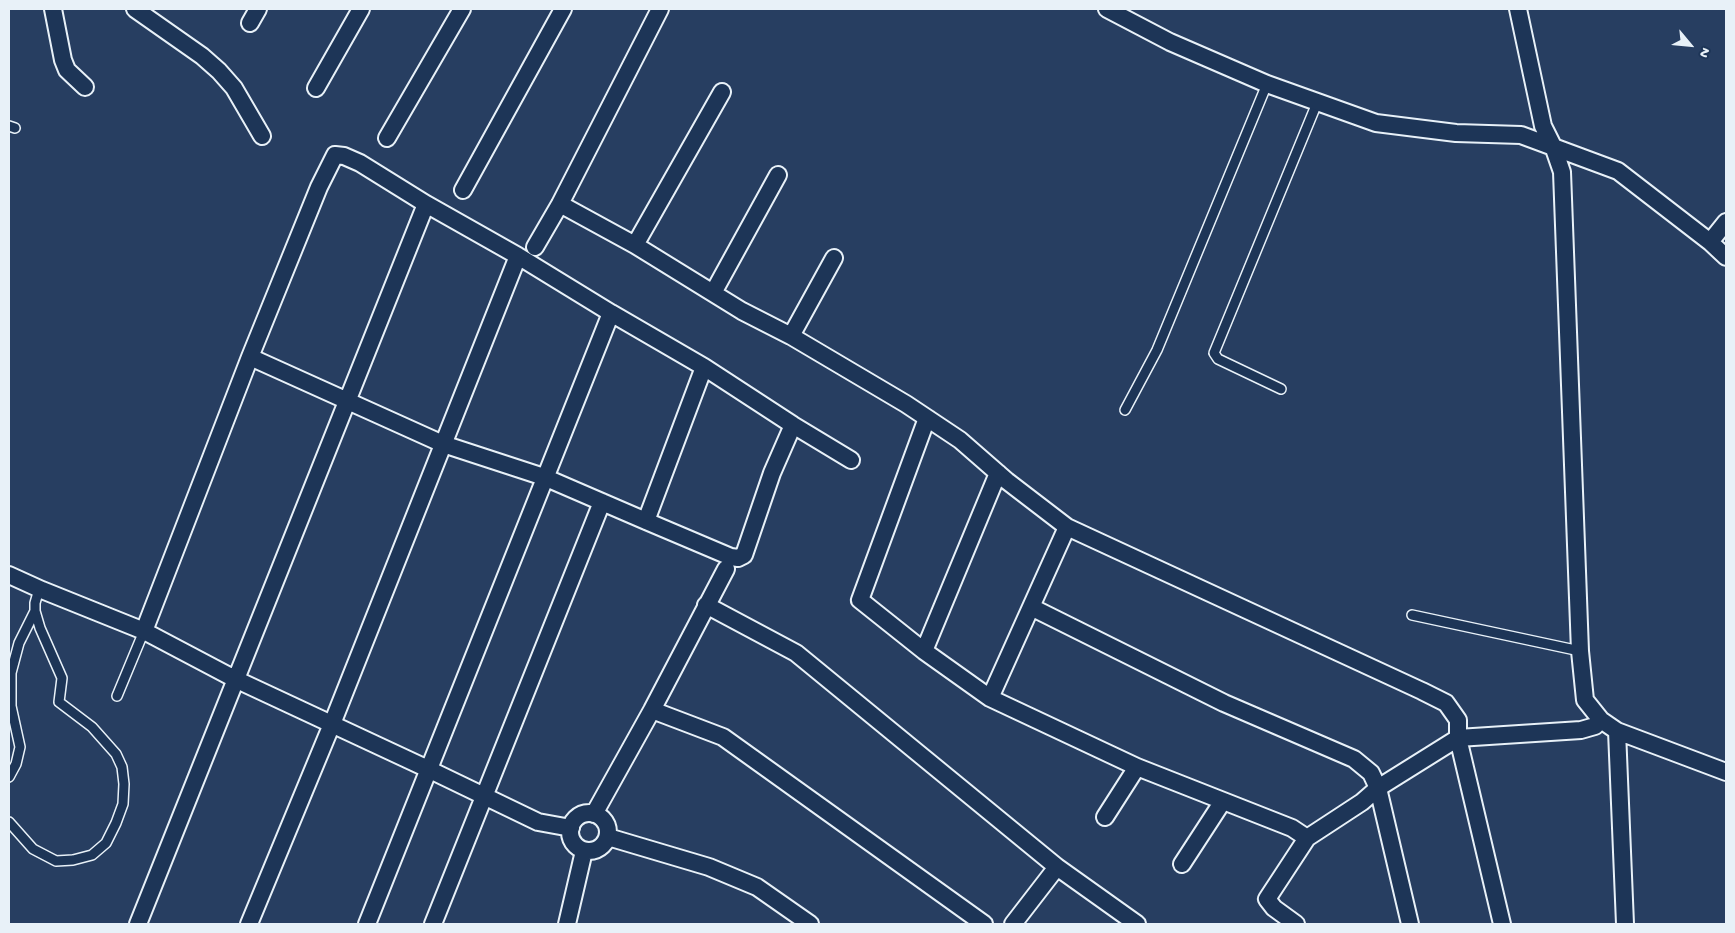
<!DOCTYPE html>
<style>
body{margin:0}
#map{position:relative;width:1735px;height:933px;overflow:hidden;background:#273e61;font-family:"Gochi Hand",sans-serif}
canvas{display:block}
.frame{position:absolute;inset:0;border:10px solid #e8f1f8;pointer-events:none}
.north{position:absolute;left:1665px;top:20px;width:50px;height:50px;-webkit-text-stroke:4px #1d3557;paint-order:stroke;rotate:118deg;font-size:14px;font-weight:700;line-height:20px;text-align:center;color:#e8f1f8}
.north::after{content:'';display:block;margin:auto;width:18px;height:22px;background:#e8f1f8;clip-path:polygon(50% 0,100% 100%,50% 72%,0 100%)}
</style>
<div id="map">
<canvas width="1735" height="933"></canvas>
<div class="frame"></div>
<div class="north">N</div>
</div>
<script>
const c = document.querySelector('canvas').getContext('2d');
c.lineJoin = 'round';
const toPath = rows => new Path2D(rows.map(r => 'M' + r).join(''));
function stroke(path, color, width, dash) { c.strokeStyle = color; c.lineWidth = width; c.lineCap = dash ? 'butt' : 'round'; c.setLineDash(dash || []); c.stroke(path); }
const service = toPath([
 [9,126,15,128],
 [1281,389,1218,359,1214,353,1317,103],
 [1125,410,1157,350,1267,84],
 [1412,615,1580,651],
 [117,696,144,631],
 [9,777,16,764,20,747,11,706,11,673,19,643,35,611],
 [9,822,33,849,56,861,73,860,92,855,106,843,116,823,123,804,124,784,122,767,116,754,92,727,59,702,62,678,40,628,35,611,35,603,39,589]
]);
const minor = toPath([
 [53,9,63,60,67,70,85,87],
 [135,9,202,56,219,71,234,88,262,136],
 [1107,9,1170,42,1267,84,1376,123,1456,133,1521,135,1618,171,1710,242,1726,257],
 [1518,9,1543,126,1553,146,1562,172,1580,651,1585,700,1601,720,1617,731,1726,772],
 [250,23,258,9],
 [316,88,361,9],
 [387,138,462,9],
 [463,190,563,9],
 [560,204,635,245,742,311,791,336,906,404,960,440,1007,481,1067,527,1422,691,1446,703,1458,720,1458,738,1502,924],
 [1710,242,1726,222],
 [635,245,722,92],
 [535,247,560,204,660,9],
 [713,293,778,175],
 [791,336,834,258],
 [250,357,443,444,544,477,646,521,731,557,738,558,744,555,772,473,793,425],
 [927,418,860,600,924,651,990,698,1137,767,1292,828,1307,838],
 [646,521,704,367],
 [9,575,42,590,144,631,235,679,428,769,538,822,571,828],
 [706,605,796,653,1057,867,1137,924],
 [1031,607,1224,703,1354,759,1371,773,1378,788,1410,924],
 [144,631,250,357,319,187,335,155,344,156,360,163,426,204,518,256,611,313,704,367,793,425,851,460],
 [924,651,998,473],
 [990,698,1067,527],
 [652,710,723,737,984,924],
 [1617,731,1625,924],
 '570 832a19 19 0 1 1 38 0a19 19 0 1 1-38 0Z',
 [594,814,652,710,726,569],
 [1105,817,1137,767],
 [608,837,709,867,757,887,810,924],
 [1182,864,1223,801],
 [138,924,426,204],
 [249,924,332,724,518,256],
 [367,924,611,313],
 [433,924,602,502],
 [567,924,584,851],
 [1013,924,1057,867],
 [1296,924,1274,908,1267,899,1307,838,1362,802,1378,788,1458,738,1581,730,1595,726,1601,720]
]);
stroke(service, '#e8f1f8', 12);
stroke(minor, '#e8f1f8', 20);
stroke(service, '#1d3557', 9);
stroke(minor, '#1d3557', 16);
</script>
